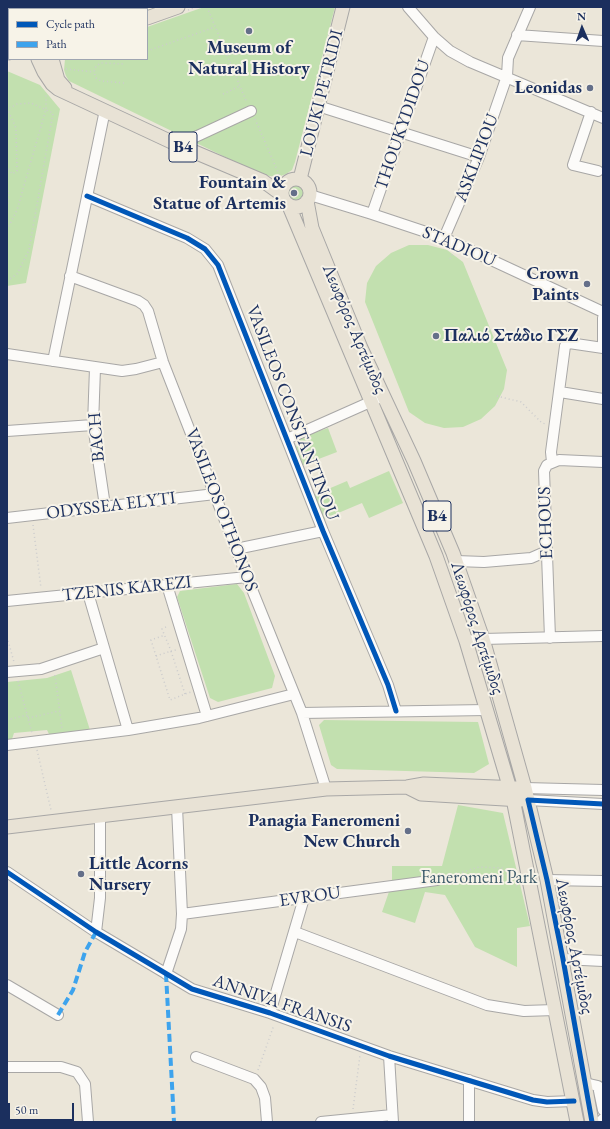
<!DOCTYPE html>
<meta charset="utf-8">
<style>
body{margin:0}
#map{position:relative;width:610px;height:1129px;overflow:hidden;background:#ebe6d9;font-family:"EB Garamond",serif}
canvas{display:block}
.frame{position:absolute;inset:0;border:8px solid #1b2f5e;pointer-events:none}
.legend{position:absolute;left:8px;top:8px;width:140px;height:52px;box-sizing:border-box;background:#f7f3e8;border:1px solid #9fa5b1;margin:0;padding:5px 7px;list-style:none;font-size:12px;color:#1b2f5e}
.legend li{display:flex;align-items:center;gap:8px;height:20px}
.legend b{width:20px;border:1px solid #9fa5b1}
.north{position:absolute;left:562px;top:8px;width:40px;height:40px;-webkit-text-stroke:3px #f7f3e8;paint-order:stroke;rotate:358deg;font-size:11px;font-weight:700;line-height:16px;text-align:center;color:#1b2f5e}
.north::after{content:'';display:block;margin:auto;width:14px;height:18px;background:#1b2f5e;clip-path:polygon(50% 0,100% 100%,50% 72%,0 100%)}
.scale{position:absolute;left:8px;top:1103px;width:66px;height:18px;box-sizing:border-box;border:2px solid #1b2f5e;border-top:0;padding-left:5px;font-size:12px;line-height:14px;white-space:nowrap;color:#1b2f5e;-webkit-text-stroke:3px #f7f3e8;paint-order:stroke}
</style>
<div id="map">
<canvas width="610" height="1129"></canvas>
<div class="frame"></div>
<ul class="legend">
<li><b style="height:5px;background:#0057b8"></b>Cycle path</li>
<li><b style="height:5px;background:#3da3ed"></b>Path</li>
</ul>
<div class="north">N</div>
<div class="scale">50 m</div>
</div>
<script>
const c = document.querySelector('canvas').getContext('2d');
c.lineJoin = 'round';
function paint(path, color) { c.fillStyle = color; c.fill(path, 'evenodd'); }
const toPath = rows => new Path2D(rows.map(r => 'M' + r).join(''));
function stroke(path, color, width, dash) { c.strokeStyle = color; c.lineWidth = width; c.lineCap = dash ? 'butt' : 'round'; c.setLineDash(dash || []); c.stroke(path); }
function drawText(font, color, halo, rows, align = 'center') {
  c.font = font + ' "EB Garamond",serif'; c.lineWidth = 4; c.setLineDash([]); c.textBaseline = 'middle'; c.strokeStyle = halo; c.fillStyle = color; for (const [text, x, y, turn = 0] of rows) {
    c.save(); c.translate(x, y); c.rotate((+turn || 0) * Math.PI / 180); c.textAlign = isNaN(turn) ? turn : align; if (halo) c.strokeText(text, 0, 0); c.fillText(text, 0, 0); c.restore();
  }
}
const green = toPath([
 [204,7,335,7,295,162,292,170,286,174,278,177,262,175,69,81,66,76,64,70,65,59,147,59,147,27],
 [7,71,40,85,60,109,26,283,7,286],
 '283 193a11 11 0 1 1 22 0a11 11 0 1 1-22 0Z',
 [409,245,428,245,447,250,463,262,507,370,504,389,495,406,481,419,463,427,444,428,425,423,409,412,365,302,367,283,376,266,391,253],
 [328,428,337,452,303,465,296,447,301,437],
 [389,471,403,503,369,518,362,503,324,519,314,495,347,481,350,488],
 [237,584,244,593,275,676,272,688,218,702,210,698,177,597,180,591],
 [71,670,90,730,50,736,47,730,14,733,12,739,7,740,7,682,47,678],
 [324,720,478,722,489,764,474,773,337,769,331,765,319,725],
 [458,805,503,813,530,926,517,928,517,967,475,947,445,895,425,892,415,923,382,912,392,883,392,866,442,866]
]);
const path = toPath([
 [207,7,247,103],
 [188,10,196,7],
 [147,51,215,27],
 [66,69,94,72],
 [124,83,101,81,96,78,94,72,96,66,101,63,125,64],
 [223,94,240,86],
 [7,108,16,128,17,171,12,174,7,166],
 [255,119,281,179],
 [7,187,9,194,7,210],
 [7,230,17,210,46,109,46,94],
 [450,259,453,253],
 [7,281,17,274,29,250,53,113,31,103,17,104,8,109],
 [497,396,521,402,542,423,546,424],
 [33,525,41,588],
 [166,627,162,629,171,651,176,650],
 [7,637,14,662],
 [156,656,151,640,165,635],
 [55,675,62,729],
 [18,681,32,733],
 [185,694,171,651,156,656,170,700,185,694,191,692],
 [28,718,59,711],
 [7,720,27,715],
 [37,750,51,810],
 [447,877,479,867,503,868,510,882,519,887],
 [258,1070,274,1025],
 [353,1109,360,1055]
]);
const minor = toPath([
 [124,7,124,9],
 [408,7,434,37,450,51,470,62,603,118],
 [517,35,603,41],
 [318,106,479,157],
 [591,112,573,165,598,171],
 [178,145,251,111],
 [310,195,372,214,444,238,603,312],
 [87,196,187,238,205,249,218,265,323,531,388,685,396,711],
 [372,214,434,37],
 [444,238,479,157,507,76,508,58,530,7],
 [70,276,138,301,144,305,148,311,163,362,247,577,302,713,326,789],
 [603,318,603,345],
 [7,354,122,371,136,369,163,362],
 [53,361,105,110],
 [95,368,93,425,105,506],
 [560,392,603,399],
 [7,431,93,425],
 [287,439,377,399],
 [552,462,551,452,565,346,569,343,603,348],
 [7,518,215,494],
 [236,549,323,531],
 [456,561,484,562,531,558,547,551],
 [167,585,207,716],
 [88,593,128,730],
 [7,601,247,577],
 [550,638,544,471,547,465,559,460,603,462],
 [466,641,483,639,603,636],
 [7,672,41,669,104,648],
 [302,713,486,710],
 [7,745,128,730,199,718,294,694],
 [525,788,603,790],
 [528,800,603,804],
 [7,872,96,932,192,989,270,1013,389,1056,533,1100,547,1102,574,1101],
 [547,880,603,881],
 [182,914,437,880],
 [96,932,100,898,100,817],
 [295,932,487,1005,524,1011,555,1010],
 [563,959,603,961],
 [166,974,181,929,182,914,177,807],
 [7,985,58,1015],
 [270,1013,304,898],
 [389,1056,393,1122],
 [196,1057,254,1079,261,1087,265,1098,267,1122],
 [7,1067,61,1067,77,1072,85,1084,88,1122],
 [469,1080,469,1122],
 [585,1083,598,1086,603,1110],
 [321,1122,392,1115],
 [600,1122,603,1119]
]);
const major = toPath([
 [147,18,178,7],
 [7,52,9,53],
 [38,59,44,72,52,84,58,89,178,145,263,181,281,194],
 [52,59,58,80,65,88],
 '282 193a14 14 0 1 1 28 0a14 14 0 1 1-28 0Z',
 [300,179,343,7],
 [307,201,312,228,361,348,414,461,453,553,483,639,525,788,547,880,592,1122],
 [289,206,436,556,466,641,513,799,577,1122],
 [407,787,421,794,521,800],
 [7,827,326,789,407,787,424,784,519,788]
]);
const quiet = toPath([
 [166,974,174,1122],
 [58,1015,73,990,85,952,96,932]
]);
const cycleway = toPath([
 [87,196,187,238,205,249,218,265,323,531,388,685,396,711],
 [7,872,96,932,192,989,270,1013,389,1056,533,1100,547,1102,574,1101],
 [592,1122,563,959,547,880,528,800,603,804]
]);
const markers = [
 [249,31,4,"#646f89"],
 [590,88,4,"#646f89"],
 [294,193,4,"#646f89"],
 [587,284,4,"#646f89"],
 [436,336,4,"#646f89"],
 [408,831,4,"#646f89"],
 [81,874,4,"#646f89"]
];
const shields = [
 [183,147,28],
 [437,516,28]
];
const shieldNames = [
 ["B4",183,147],
 ["B4",437,516]
];
const poiNames = [
 ["Museum of",249,48,"center"],
 ["Natural History",249,69,"center"],
 ["Leonidas",582,88],
 ["Fountain &",286,183],
 ["Statue of Artemis",286,204],
 ["Crown",579,274],
 ["Paints",579,295],
 ["Παλιό Στάδιο ΓΣΖ",444,336,"left"],
 ["Panagia Faneromeni",400,821],
 ["New Church",400,842],
 ["Little Acorns",89,864,"left"],
 ["Nursery",89,885,"left"]
];
const streetNames = [
 ["LOUKI PETRIDI",322,93,-76],
 ["THOUKYDIDOU",403,125,-71],
 ["ASKLIPIOU",477,158,-69],
 ["STADIOU",459,247,23],
 ["Λεωφόρος Αρτέμιδος",354,329,67],
 ["VASILEOS CONSTANTINOU",292,413,69],
 ["BACH",97,437,-95],
 ["ODYSSEA ELYTI",111,506,-7],
 ["VASILEOS OTHONOS",221,510,69],
 ["ECHOUS",546,523,-92],
 ["TZENIS KAREZI",127,589,-6],
 ["Λεωφόρος Αρτέμιδος",477,628,72],
 ["EVROU",310,897,-8],
 ["Λεωφόρος Αρτέμιδος",574,946,79],
 ["ANNIVA FRANSIS",282,1004,19]
];
const parkNames = [
 ["Faneromeni Park",479,878]
];
paint(green, '#c2e0af');
stroke(minor, '#a8a7a6', 12);
stroke(major, '#a8a7a6', 15);
stroke(path, '#cccccd', 1.5, [1, 3]);
stroke(minor, '#fcfbf9', 10);
stroke(major, '#e8e2d5', 13);
stroke(quiet, '#3da3ed', 4, [8, 4]);
stroke(cycleway, '#0057b8', 5);
for (const [x, y, r, color] of markers) { const dot = new Path2D(); dot.arc(x, y, r, 0, 2 * Math.PI); c.fillStyle = color; c.fill(dot); stroke(dot, '#f7f3e8', 1.5); }
for (const [x, y, w] of shields) { const box = new Path2D(); box.roundRect(x - w / 2, y - 15, w, 30, 3); c.fillStyle = '#f7f3e8'; c.fill(box); stroke(box, '#1b2f5e', 1); }
drawText('bold 17px', '#1b2f5e', null, shieldNames);
drawText('bold 18px', '#1b2f5e', '#f7f3e8', poiNames, 'right');
drawText('18px', '#1b2f5e', '#f7f3e8', streetNames);
drawText('18px', '#3c5a6a', '#f7f3e8', parkNames);
</script>
